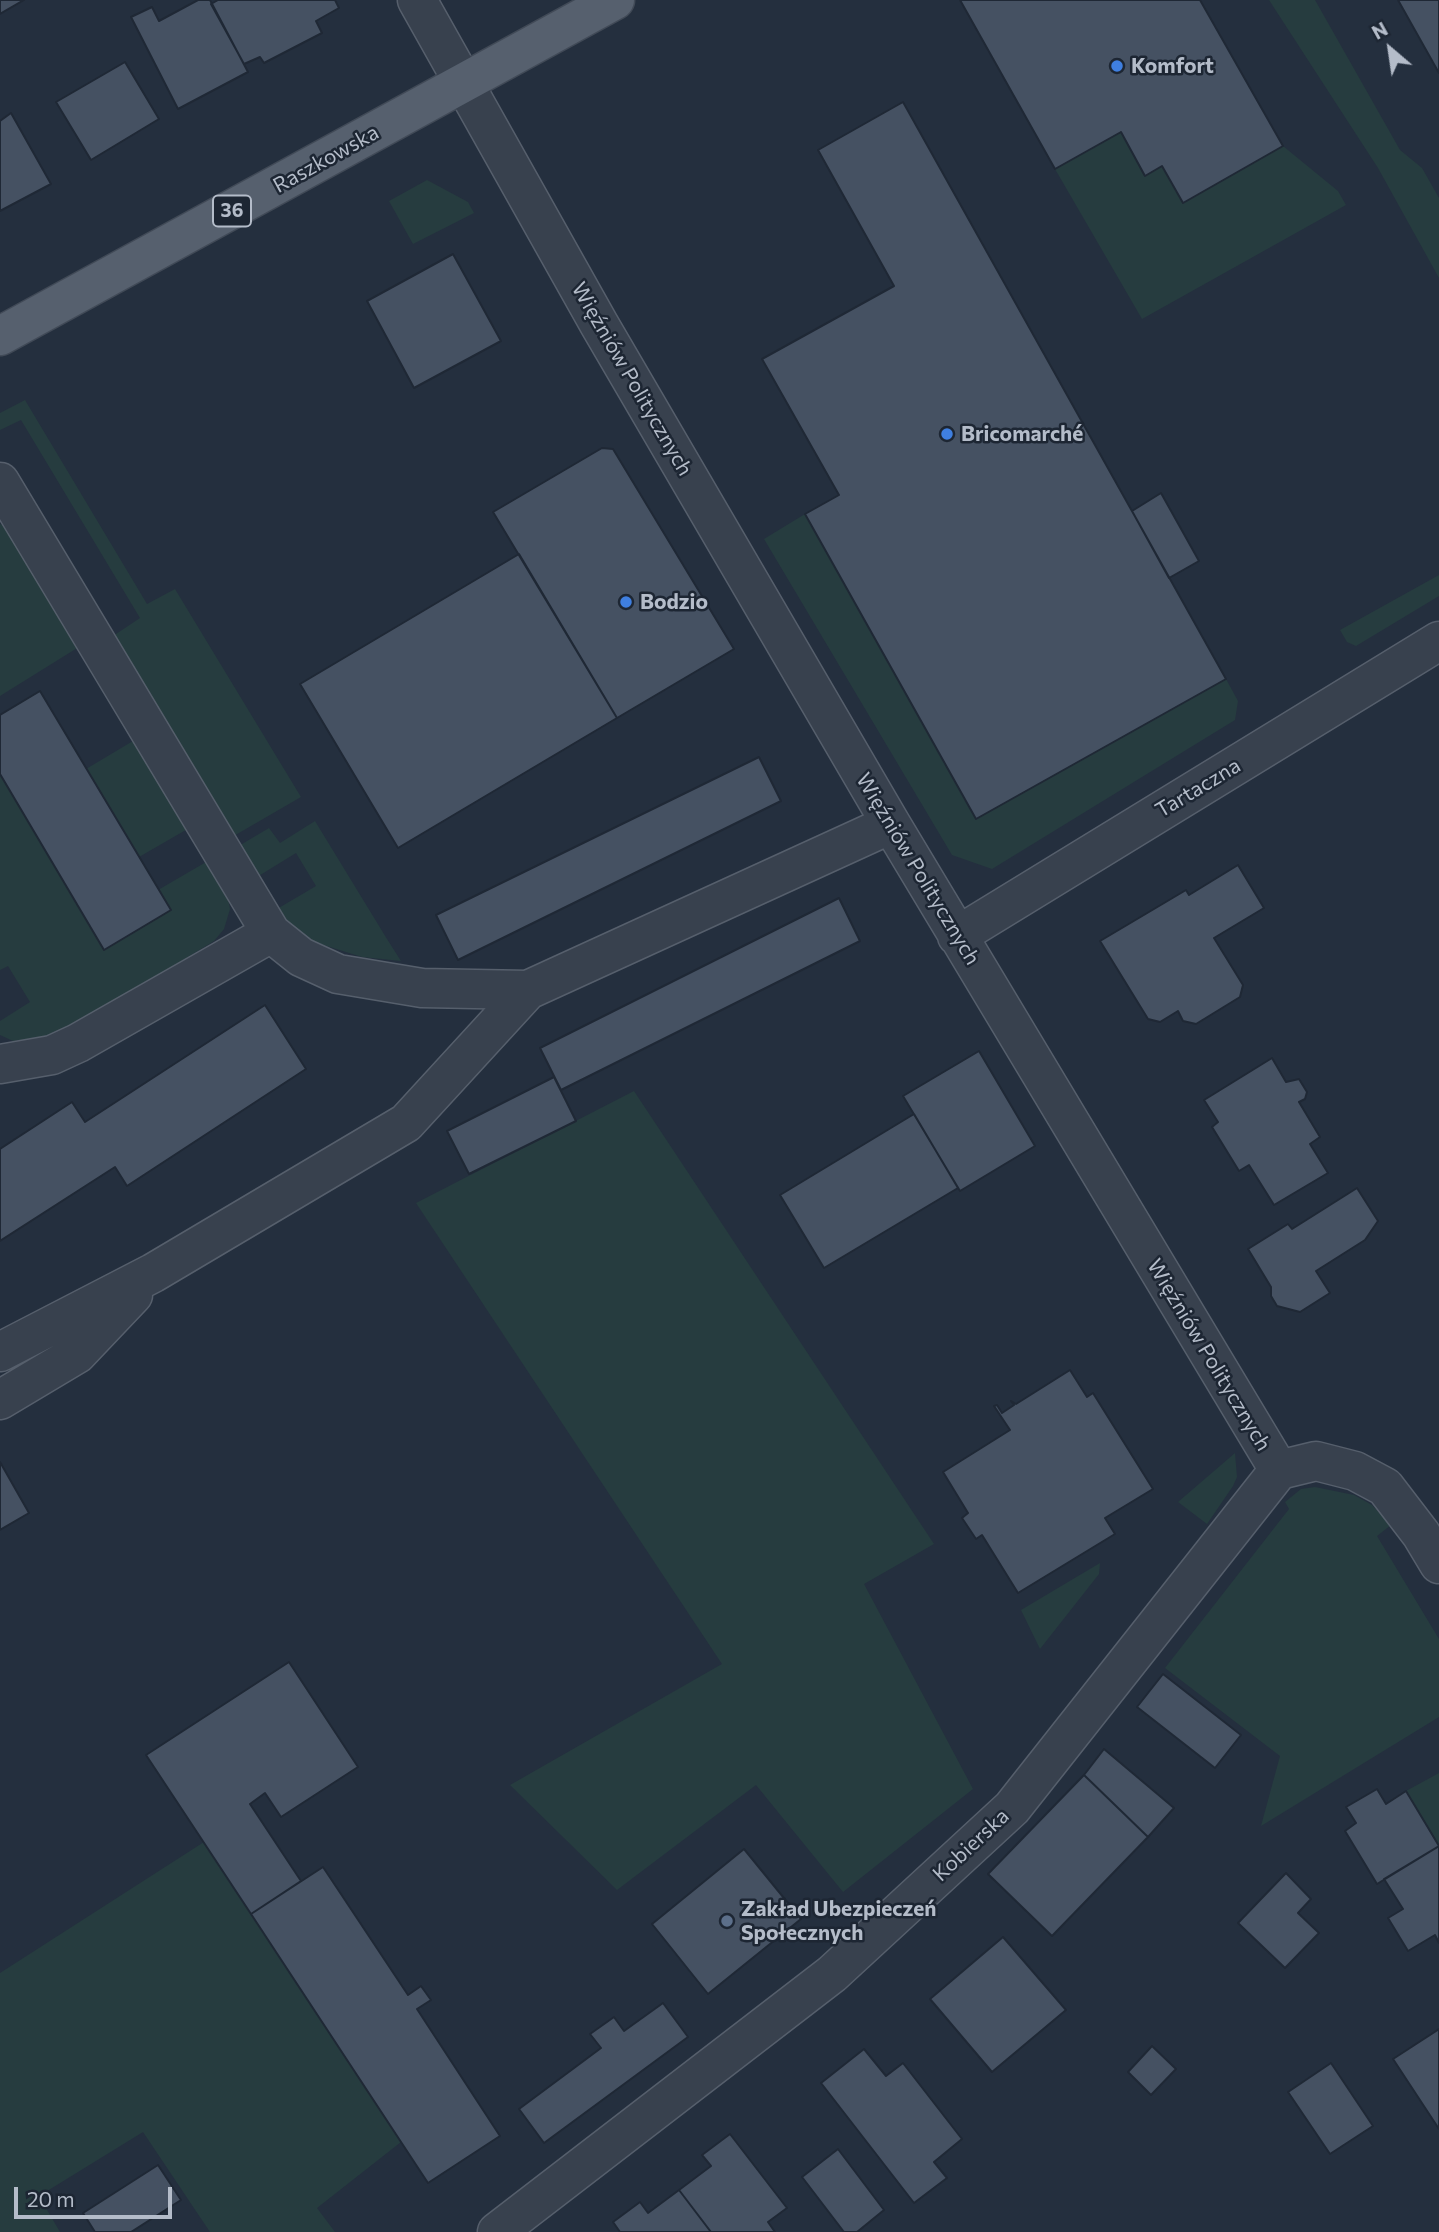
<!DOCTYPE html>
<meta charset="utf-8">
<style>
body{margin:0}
#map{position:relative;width:1439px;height:2232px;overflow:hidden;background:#242f3e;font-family:Commissioner,sans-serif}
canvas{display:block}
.north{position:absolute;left:1355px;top:14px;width:70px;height:70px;-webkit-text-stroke:5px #1d2633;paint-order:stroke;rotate:331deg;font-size:19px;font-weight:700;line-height:28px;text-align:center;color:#b4bcc9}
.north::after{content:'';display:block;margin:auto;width:24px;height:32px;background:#b4bcc9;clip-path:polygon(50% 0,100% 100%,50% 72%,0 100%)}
.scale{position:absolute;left:14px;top:2187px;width:158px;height:32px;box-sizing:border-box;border:4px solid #b4bcc9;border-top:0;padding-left:9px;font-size:21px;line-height:24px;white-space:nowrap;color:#b4bcc9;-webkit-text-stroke:5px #1d2633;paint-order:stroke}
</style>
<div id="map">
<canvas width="1439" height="2232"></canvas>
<div class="north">N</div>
<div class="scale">20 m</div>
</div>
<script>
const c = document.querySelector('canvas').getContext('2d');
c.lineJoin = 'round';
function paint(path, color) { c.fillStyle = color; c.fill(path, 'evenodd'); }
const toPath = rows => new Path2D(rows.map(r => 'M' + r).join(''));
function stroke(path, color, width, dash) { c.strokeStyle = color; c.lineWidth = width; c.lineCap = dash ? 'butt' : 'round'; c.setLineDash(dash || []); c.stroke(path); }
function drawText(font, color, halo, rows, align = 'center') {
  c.font = font + ' Commissioner,sans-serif'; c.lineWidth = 5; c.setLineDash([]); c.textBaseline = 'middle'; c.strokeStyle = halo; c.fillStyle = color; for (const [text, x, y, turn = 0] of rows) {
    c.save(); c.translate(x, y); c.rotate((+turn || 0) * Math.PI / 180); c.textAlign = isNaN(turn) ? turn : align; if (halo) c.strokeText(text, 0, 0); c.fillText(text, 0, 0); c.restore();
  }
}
const green = toPath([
 [1269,0,1315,0,1400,150,1422,168,1439,198,1439,278,1378,168],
 [1121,132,1144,176,1162,166,1183,203,1283,146,1338,191,1346,205,1142,319,1055,169],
 [427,180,468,202,474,213,413,244,389,201],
 [25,400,147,604,175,589,301,797,232,837,110,638,140,618,21,420,0,430,0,413],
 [805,514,976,819,1226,679,1238,701,1235,720,992,869,952,855,764,539],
 [0,524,10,529,82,645,0,696],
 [1439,575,1439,596,1356,646,1347,642,1340,630],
 [138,738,191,827,139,857,86,769],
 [0,774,104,950,170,911,158,890,213,858,226,889,230,909,224,929,214,941,76,1026,37,1039,13,1041,0,1035,0,1021,30,1002,8,966,0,970],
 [315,821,387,939,401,961,362,957,314,942,286,921,277,909,316,886,296,853,257,877,237,847,269,828,280,843],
 [634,1091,934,1544,864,1584,973,1789,843,1892,756,1785,617,1890,510,1785,722,1664,416,1203],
 [1235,1453,1237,1477,1233,1486,1207,1524,1178,1502],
 [1315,1487,1354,1495,1372,1505,1391,1525,1377,1536,1439,1639,1439,1717,1261,1826,1280,1756,1165,1668,1289,1509,1285,1502,1301,1489],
 [1100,1563,1099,1574,1040,1649,1021,1610],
 [1439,1773,1439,1845,1406,1791],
 [204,1842,401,2142,317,2208,335,2232,210,2232,143,2132,39,2196,60,2232,0,2232,0,1973]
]);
const building = toPath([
 [0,0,24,0,0,14,0,0],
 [198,0,210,0,248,72,178,109,131,17,152,7,159,21,198,0],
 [218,0,335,0,339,8,316,21,322,33,264,63,260,57,244,64,211,4,218,0],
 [960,0,1200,0,1283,146,1183,203,1162,166,1145,176,1121,132,1055,169,960,0],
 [1398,0,1439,0,1439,73,1398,0],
 [125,62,159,119,91,160,56,102,125,62],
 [903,102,1226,679,976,819,805,514,839,495,762,359,894,286,818,150,903,102],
 [11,113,51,184,0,211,0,121,11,113],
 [453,254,501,341,414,388,367,301,453,254],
 [602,448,613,449,734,649,617,718,493,512,602,448],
 [1161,493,1199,561,1169,578,1132,511,1161,493],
 [519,554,617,718,398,848,300,684,519,554],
 [40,691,171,910,104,950,0,774,0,715,40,691],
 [759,757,781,801,458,960,436,915,759,757],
 [1238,865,1264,908,1214,938,1243,985,1240,997,1196,1024,1183,1021,1178,1011,1160,1022,1148,1019,1100,941,1186,890,1189,895,1238,865],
 [839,898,860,941,561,1090,540,1048,839,898],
 [265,1005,306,1069,127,1186,115,1167,0,1241,0,1149,72,1102,85,1122,265,1005],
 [979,1051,1035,1146,960,1191,903,1096,979,1051],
 [1272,1058,1286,1082,1299,1079,1307,1092,1305,1099,1299,1102,1320,1137,1310,1144,1328,1173,1274,1205,1249,1165,1239,1171,1212,1127,1218,1122,1204,1100,1272,1058],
 [554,1077,576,1121,469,1174,447,1131,554,1077],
 [914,1114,958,1188,824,1268,780,1195,914,1114],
 [1357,1188,1378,1221,1365,1240,1316,1271,1330,1293,1300,1312,1277,1306,1271,1296,1271,1287,1248,1249,1288,1224,1292,1229,1357,1188],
 [1070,1370,1087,1397,1093,1393,1153,1489,1105,1518,1115,1534,1018,1593,982,1535,976,1539,962,1518,968,1513,943,1472,1010,1430,994,1406,997,1405,1002,1413,1014,1405,1011,1401,1016,1404,1070,1370],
 [0,1462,29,1513,0,1530,0,1462],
 [289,1662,358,1767,281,1817,265,1793,250,1804,301,1881,251,1914,146,1755,289,1662],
 [1163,1674,1241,1735,1215,1768,1137,1707,1163,1674],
 [1104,1749,1174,1808,1148,1837,1084,1775,1104,1749],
 [1084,1775,1148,1837,1052,1936,988,1874,1084,1775],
 [1377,1789,1386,1804,1406,1791,1439,1846,1377,1884,1345,1831,1356,1823,1346,1807,1377,1789],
 [1439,1846,1439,1943,1435,1935,1408,1951,1388,1918,1403,1909,1384,1879,1439,1846],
 [744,1849,801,1919,708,1994,652,1924,744,1849],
 [323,1867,408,1995,421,1986,431,2000,417,2009,500,2136,428,2183,251,1914,323,1867],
 [1286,1873,1311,1899,1298,1913,1319,1933,1285,1968,1238,1923,1286,1873],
 [1003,1937,1066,2010,992,2072,930,1999,1003,1937],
 [663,2003,688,2037,544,2143,519,2109,601,2048,590,2034,614,2017,624,2031,663,2003],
 [1439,2029,1439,2129,1393,2059,1439,2029],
 [1152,2046,1176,2069,1151,2095,1128,2072,1152,2046],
 [864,2049,886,2076,903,2063,962,2139,934,2162,947,2178,914,2203,821,2083,864,2049],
 [1331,2063,1373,2126,1330,2154,1288,2092,1331,2063],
 [730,2134,787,2208,768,2222,775,2232,711,2232,679,2190,711,2166,702,2155,730,2134],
 [838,2149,884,2210,857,2232,844,2232,802,2177,838,2149],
 [158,2165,181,2200,131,2232,95,2232,83,2213,158,2165],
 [679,2190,711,2232,620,2232,613,2222,640,2202,648,2213,679,2190]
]);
const minor = toPath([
 [417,0,599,324,891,824,1279,1470],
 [0,482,271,933],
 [957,936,1439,641],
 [0,1064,52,1055,78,1043,271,933,301,957,338,974,422,988,528,990,891,824],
 [0,1352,153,1273,406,1123,528,990],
 [0,1400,77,1354,133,1295],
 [1279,1470,1316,1461,1355,1471,1385,1487,1421,1534,1439,1564],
 [497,2232,832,1974,1012,1808,1279,1470]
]);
const major = toPath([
 [0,336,615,0]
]);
const markers = [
 [1117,66,7,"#3f7fe0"],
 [947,434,7,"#3f7fe0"],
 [626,602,7,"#3f7fe0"],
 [727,1921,7,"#5c6f8a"]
];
const shields = [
 [232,211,38]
];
const shieldNames = [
 ["36",232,211]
];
const poiNames = [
 ["Komfort",1131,66],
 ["Bricomarché",961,434],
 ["Bodzio",640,602],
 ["Zakład Ubezpieczeń",741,1909],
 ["Społecznych",741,1933]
];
const streetNames = [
 ["Raszkowska",326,159,-29],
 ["Więźniów Politycznych",632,379,60],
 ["Tartaczna",1198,788,-31],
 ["Więźniów Politycznych",918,869,59],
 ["Więźniów Politycznych",1209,1355,59],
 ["Kobierska",971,1845,-43]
];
paint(green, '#263c3f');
paint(building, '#455162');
stroke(building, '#1f2835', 2);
stroke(minor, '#565f6c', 41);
stroke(major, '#414a57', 41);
stroke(minor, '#38414e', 38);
stroke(major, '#56606e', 38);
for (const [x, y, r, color] of markers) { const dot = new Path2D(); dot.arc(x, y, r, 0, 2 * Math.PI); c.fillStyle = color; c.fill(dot); stroke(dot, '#1d2633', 2.5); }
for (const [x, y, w] of shields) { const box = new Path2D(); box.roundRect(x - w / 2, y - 15.5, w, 31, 5); c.fillStyle = '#1d2633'; c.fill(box); stroke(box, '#b4bcc9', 2); }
drawText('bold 19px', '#b4bcc9', null, shieldNames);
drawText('bold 21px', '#b4bcc9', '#1d2633', poiNames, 'left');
drawText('21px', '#b4bcc9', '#1d2633', streetNames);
</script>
